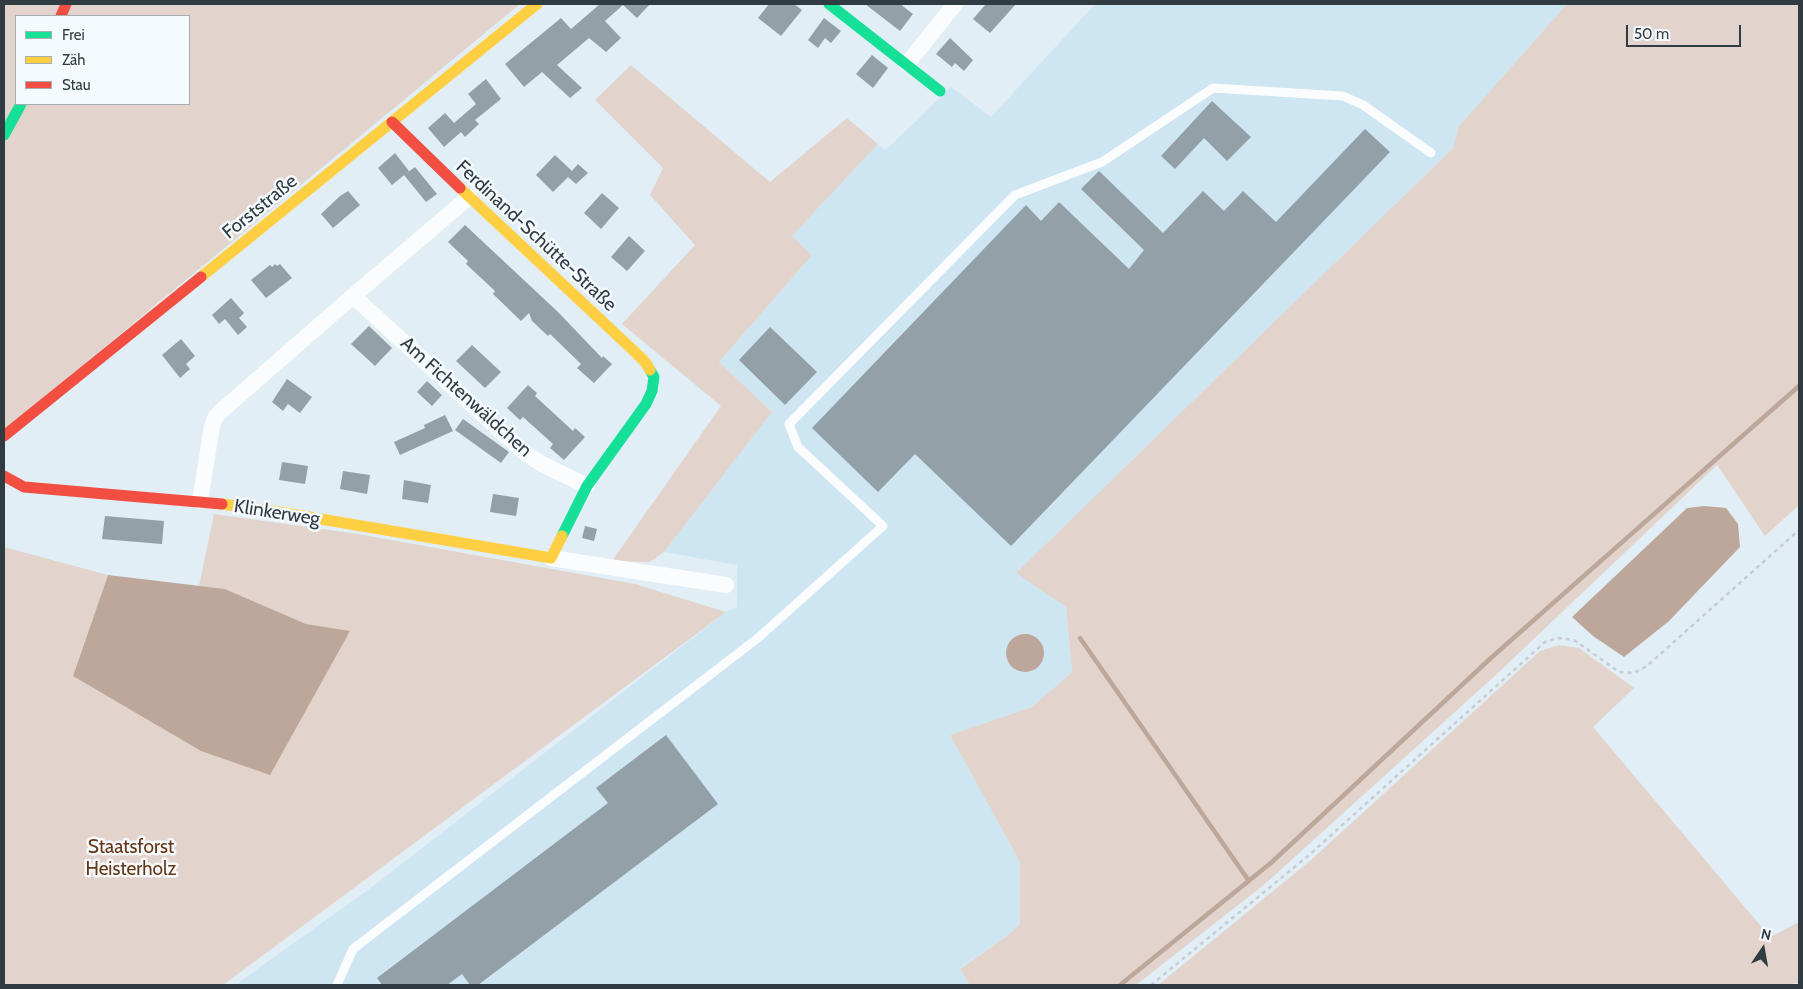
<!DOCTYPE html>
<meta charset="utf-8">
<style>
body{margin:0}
#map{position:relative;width:1803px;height:989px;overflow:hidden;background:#e1eef6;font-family:Cabin,sans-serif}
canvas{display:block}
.frame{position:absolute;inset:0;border:5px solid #303c42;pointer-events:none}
.legend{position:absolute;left:15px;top:15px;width:175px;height:90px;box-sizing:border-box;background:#f4fafe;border:1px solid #a6aeb3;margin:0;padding:6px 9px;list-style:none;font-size:15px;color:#303c42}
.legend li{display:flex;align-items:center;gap:10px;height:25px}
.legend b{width:25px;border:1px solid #a6aeb3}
.north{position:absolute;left:1738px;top:924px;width:50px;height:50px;-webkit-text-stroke:4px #f4fafe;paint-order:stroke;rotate:12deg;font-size:14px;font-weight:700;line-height:20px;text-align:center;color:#303c42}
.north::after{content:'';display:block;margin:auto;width:18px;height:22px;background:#303c42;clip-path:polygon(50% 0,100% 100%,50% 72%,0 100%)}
.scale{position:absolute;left:1626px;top:25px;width:115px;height:22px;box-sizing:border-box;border:2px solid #303c42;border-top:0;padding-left:6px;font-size:15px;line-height:18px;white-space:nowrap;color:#303c42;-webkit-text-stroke:4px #f4fafe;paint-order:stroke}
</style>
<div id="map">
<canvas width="1803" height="989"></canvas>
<div class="frame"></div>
<ul class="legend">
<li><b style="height:6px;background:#16e098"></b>Frei</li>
<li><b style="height:6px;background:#ffcf43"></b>Zäh</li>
<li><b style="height:6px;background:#f24e42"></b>Stau</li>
</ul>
<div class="north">N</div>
<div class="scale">50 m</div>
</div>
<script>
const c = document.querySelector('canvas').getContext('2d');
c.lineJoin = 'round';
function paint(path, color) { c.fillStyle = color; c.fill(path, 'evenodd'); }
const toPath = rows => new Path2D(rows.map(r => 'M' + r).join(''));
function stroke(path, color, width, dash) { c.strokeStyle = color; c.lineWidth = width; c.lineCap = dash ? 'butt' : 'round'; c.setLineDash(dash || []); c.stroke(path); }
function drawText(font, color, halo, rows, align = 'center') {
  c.font = font + ' Cabin,sans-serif'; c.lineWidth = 5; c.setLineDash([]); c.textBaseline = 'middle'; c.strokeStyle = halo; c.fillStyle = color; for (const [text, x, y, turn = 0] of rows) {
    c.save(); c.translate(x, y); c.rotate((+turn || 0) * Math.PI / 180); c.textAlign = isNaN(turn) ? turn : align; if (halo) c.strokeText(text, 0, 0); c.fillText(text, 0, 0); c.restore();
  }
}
const built = toPath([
 [1095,4,1567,4,1459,126,1453,148,1016,573,1066,607,1072,672,1032,707,950,735,1020,862,1020,924,1007,936,960,968,970,985,235,985,372,887,726,612,737,607,737,565,664,552,772,412,719,362,812,255,792,236,878,144,886,150,951,87,991,117]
]);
const green = toPath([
 [4,4,520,4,4,430],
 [16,16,189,16,189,104,16,104],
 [1567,4,1799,4,1799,505,1765,536,1717,465,1498,673,1265,884,1136,985,970,985,960,969,1007,936,1020,924,1020,862,950,735,1032,707,1072,672,1066,607,1016,573,1453,148,1459,126],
 [631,65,770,182,847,118,878,144,792,236,812,255,719,362,772,412,664,552,650,562,612,561,721,406,622,324,695,245,650,195,663,168,595,100],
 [214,514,358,534,635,584,726,612,223,985,4,985,4,547,108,575,73,676,350,632,306,624,225,589,199,586],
 [1559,645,1579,648,1634,688,1593,727,1770,937,1799,922,1799,983,1778,985,1158,985,1311,860,1540,651]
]);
const water = toPath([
 [1704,506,1726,508,1738,524,1740,547,1669,621,1624,657,1593,636,1572,617,1687,508],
 [108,575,225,589,306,624,350,631,270,775,201,751,73,676],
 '1006 653a19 19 0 1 1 38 0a19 19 0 1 1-38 0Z'
]);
const stream = toPath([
 [1080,638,1249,881],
 [1120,985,1272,862,1492,657,1799,386]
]);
const building = toPath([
 [600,4,650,4,637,18,623,5,605,21,621,38,606,52,589,38,557,65,582,88,570,98,542,72,524,87,505,64,561,18,571,29],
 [769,4,794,4,802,10,781,36,758,18],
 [865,4,900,4,913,14,900,31],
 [986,4,1016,4,990,33,973,19],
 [824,18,841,31,831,43,825,38,818,48,808,40],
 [950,38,973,60,964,71,955,63,952,67,936,54],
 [872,55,888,68,873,88,856,74],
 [486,79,501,99,475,120,479,124,465,137,461,132,444,147,428,128,445,113,454,123,476,104,468,94],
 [1212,101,1251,137,1227,161,1204,138,1175,169,1161,156],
 [1365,129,1390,152,1011,546,915,454,878,492,812,428,1026,205,1041,221,1059,202,1129,269,1144,250,1081,189,1099,171,1163,233,1203,191,1224,211,1243,191,1276,222],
 [395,153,409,171,392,185,378,168],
 [555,155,572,171,578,164,588,173,576,184,568,177,553,192,536,175],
 [415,167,437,194,426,202,404,175],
 [348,191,360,205,333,228,321,214,340,196],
 [602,193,619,208,601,229,584,213],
 [465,225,558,312,602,358,603,356,612,364,594,383,577,368,581,364,550,334,548,336,532,321,529,313,521,321,493,294,495,291,466,264,468,261,448,242],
 [629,236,645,251,627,271,611,257],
 [275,264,277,266,280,264,292,278,266,298,251,280,270,265,272,267],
 [231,298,244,313,239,318,247,327,238,335,225,319,219,324,212,315],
 [369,326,392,348,375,366,351,344],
 [770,327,817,372,785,405,739,360],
 [181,339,195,356,186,364,190,369,180,378,162,355],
 [472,345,501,372,485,388,456,361],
 [287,379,312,397,300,413,288,404,283,411,272,402],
 [427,381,442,395,432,406,417,392],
 [528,385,537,393,535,396,573,431,575,428,585,437,564,460,550,448,553,444,523,417,520,420,507,408],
 [445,415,453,431,400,455,394,442,425,428,424,425],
 [463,419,509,452,501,463,455,430],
 [282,462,308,466,305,484,279,480],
 [343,471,370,475,367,494,340,489],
 [404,480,431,485,428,503,402,499],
 [493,494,519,498,516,516,490,512],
 [105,516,164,521,162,544,102,539],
 [585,526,597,529,594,541,582,538],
 [666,735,718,804,478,985,470,985,462,974,447,985,382,985,377,978,608,803,596,788]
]);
const path = toPath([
 [1151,985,1308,856,1545,642,1558,638,1574,640,1619,672,1634,673,1647,666,1799,530]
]);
const lane = toPath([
 [337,985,353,949,758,638,883,526,798,447,789,424,1015,195,1102,162,1213,88,1343,96,1363,105,1431,153]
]);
const street = toPath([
 [907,64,955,4],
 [353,296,524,452,542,464,587,486],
 [200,501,212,426,215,418,220,412,353,296,469,197],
 [551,558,726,585]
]);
const fast = toPath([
 [829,4,940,91],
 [4,135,21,104],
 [562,536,587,486,646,404,652,391,654,377,650,370]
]);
const slow = toPath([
 [460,188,635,352,646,363,650,370],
 [201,277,537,4],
 [222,504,285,513,551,558,562,536]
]);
const jam = toPath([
 [61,16,66,4],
 [392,122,460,188],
 [4,436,201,277],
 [4,476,24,487,222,504]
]);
const streetNames = [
 ["Forststraße",260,207,-39],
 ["Ferdinand-Schütte-Straße",536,236,43],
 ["Am Fichtenwäldchen",466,397,42],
 ["Klinkerweg",277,513,9]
];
const parkNames = [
 ["Staatsforst",131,847],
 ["Heisterholz",131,869]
];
paint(built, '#cee5f2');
paint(green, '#e2d4cc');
paint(water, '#bda79b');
stroke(stream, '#bda79b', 4.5);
paint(building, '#93a0a7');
stroke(path, '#c8ccd0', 2.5, [4, 4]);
stroke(lane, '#fafcfe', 9);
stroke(street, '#fafcfe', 16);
stroke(fast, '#16e098', 11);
stroke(slow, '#ffcf43', 11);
stroke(jam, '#f24e42', 11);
drawText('19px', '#303c42', '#f4fafe', streetNames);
drawText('19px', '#663513', '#f4fafe', parkNames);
</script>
